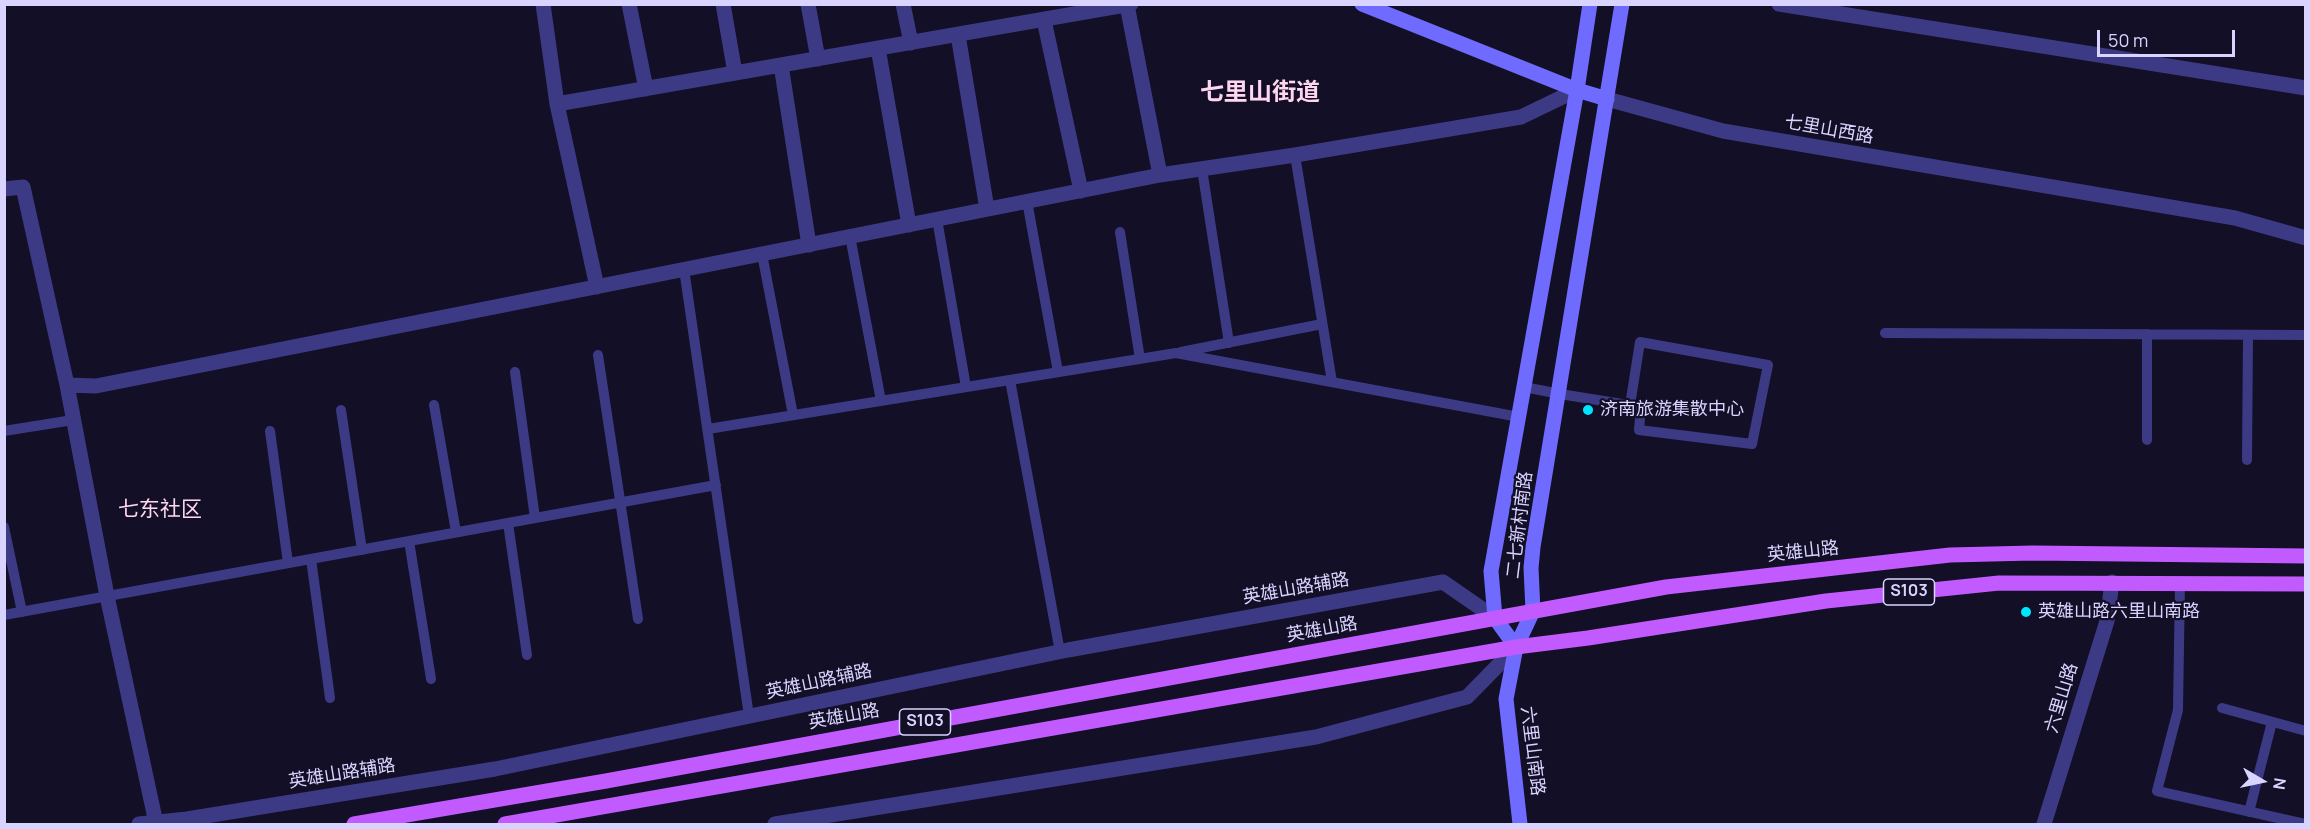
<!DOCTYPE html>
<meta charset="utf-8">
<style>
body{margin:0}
#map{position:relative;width:2310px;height:829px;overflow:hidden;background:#130f26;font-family:Manrope,sans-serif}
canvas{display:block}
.frame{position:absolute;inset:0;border:6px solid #d9d4ff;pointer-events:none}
.north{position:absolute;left:2232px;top:751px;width:60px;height:60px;-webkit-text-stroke:4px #130f26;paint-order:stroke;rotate:99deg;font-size:16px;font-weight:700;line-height:24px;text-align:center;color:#d9d4ff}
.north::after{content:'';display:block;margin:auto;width:21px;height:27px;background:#d9d4ff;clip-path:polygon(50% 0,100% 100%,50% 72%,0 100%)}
.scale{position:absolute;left:2097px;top:30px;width:138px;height:27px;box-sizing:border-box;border:3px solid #d9d4ff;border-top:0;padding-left:8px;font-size:18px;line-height:21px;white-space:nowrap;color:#d9d4ff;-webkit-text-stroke:4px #130f26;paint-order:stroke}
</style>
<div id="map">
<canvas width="2310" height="829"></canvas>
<div class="frame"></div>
<div class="north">N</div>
<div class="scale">50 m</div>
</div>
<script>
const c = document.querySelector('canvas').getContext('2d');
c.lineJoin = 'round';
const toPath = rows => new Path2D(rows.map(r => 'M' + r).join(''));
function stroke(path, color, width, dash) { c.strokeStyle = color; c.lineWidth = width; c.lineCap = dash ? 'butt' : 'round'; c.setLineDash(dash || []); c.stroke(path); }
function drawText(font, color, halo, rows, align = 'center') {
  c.font = font + ' Manrope,"Noto Sans SC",sans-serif'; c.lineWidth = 4.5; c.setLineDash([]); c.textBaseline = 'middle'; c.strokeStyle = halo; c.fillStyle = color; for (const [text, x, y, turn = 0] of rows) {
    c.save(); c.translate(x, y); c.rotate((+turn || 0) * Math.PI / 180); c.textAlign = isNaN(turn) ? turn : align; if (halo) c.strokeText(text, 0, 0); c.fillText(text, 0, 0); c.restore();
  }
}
const service = toPath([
 [1295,155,1332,382],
 [1202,169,1229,343],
 [1027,201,1058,372],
 [937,219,966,387],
 [1120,232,1140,359],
 [850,236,881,401],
 [762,254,793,415],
 [684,269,749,716],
 [1885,333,2306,335],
 [2147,334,2147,440],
 [1181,352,1322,324],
 [598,355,638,619],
 [515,372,535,518],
 [1010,380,1060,652],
 [1524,387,1560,394,1641,407,1639,430,1752,444,1768,365,1640,342,1630,405],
 [434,405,456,532],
 [341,410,362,550],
 [708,429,1176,353,1519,417],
 [4,431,73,420],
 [270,431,288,563],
 [2247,460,2248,335],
 [508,523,527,655],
 [4,527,22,612],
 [409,541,431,679],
 [311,559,330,698],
 [2180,583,2178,710,2157,791,2305,824],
 [4,615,716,485],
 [2222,708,2306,731],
 [2249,812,2272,722]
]);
const minor = toPath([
 [543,4,557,104],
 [629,4,646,89],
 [723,4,735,73],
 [808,4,818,59],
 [903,4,911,43],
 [1779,4,2306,88],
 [1127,5,1160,175],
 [1044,20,1081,191],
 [958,35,987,209],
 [878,48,909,225],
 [781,65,809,245],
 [4,189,23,187,67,385,96,386,1160,175,1295,155,1521,117,1577,90],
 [597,287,557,104,1131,4],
 [67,385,107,596,156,823]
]);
const tertiary = toPath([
 [1607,99,1723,131,2235,218,2306,238],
 [139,824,187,819,495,769,1068,650,1443,582,1495,618],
 [775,824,1316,737,1467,697,1516,647],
 [2044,824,2107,621,2112,582]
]);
const secondary = toPath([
 [1362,4,1577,90,1607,99],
 [1516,647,1495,618,1491,571,1577,90,1590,4],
 [1520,824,1506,699,1516,647,1533,611,1531,568,1533,547,1622,4]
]);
const primary = toPath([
 [354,824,606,781,1666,587,1950,555,2033,553,2306,556],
 [505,824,1516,647,1588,638,1826,601,1999,583,2306,584]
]);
const markers = [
 [1588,410,6,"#00e5ff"],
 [2026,612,6,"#00e5ff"]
];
const shields = [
 [1909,592,51],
 [925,722,51]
];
const shieldNames = [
 ["S103",1909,592],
 ["S103",925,722]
];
const streetNames = [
 ["七里山西路",1829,130,10],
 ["二七新村南路",1520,525,-83],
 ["英雄山路",1803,552,-6],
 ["英雄山路辅路",1296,589,-10],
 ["英雄山路",1322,630,-10],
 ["英雄山路辅路",819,682,-12],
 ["六里山路",2062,698,-73],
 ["英雄山路",844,717,-10],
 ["六里山南路",1532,751,83],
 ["英雄山路辅路",342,774,-9]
];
const poiNames = [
 ["济南旅游集散中心",1600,410],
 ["英雄山路六里山南路",2038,612]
];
const quarterNames = [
 ["七东社区",160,510]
];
const districtNames = [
 ["七里山街道",1260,93]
];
stroke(service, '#3d3a85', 10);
stroke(minor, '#3d3a85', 15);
stroke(tertiary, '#3d3a85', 15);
stroke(secondary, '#6f6bff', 15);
stroke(primary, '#c25bff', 15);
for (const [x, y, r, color] of markers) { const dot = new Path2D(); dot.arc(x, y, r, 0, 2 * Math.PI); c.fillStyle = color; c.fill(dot); stroke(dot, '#130f26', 2); }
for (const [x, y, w] of shields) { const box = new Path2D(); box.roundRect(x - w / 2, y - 13, w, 26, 4.5); c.fillStyle = '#130f26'; c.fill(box); stroke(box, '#d9d4ff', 1.5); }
drawText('bold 16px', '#d9d4ff', null, shieldNames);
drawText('18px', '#d9d4ff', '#130f26', streetNames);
drawText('18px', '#d9d4ff', '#130f26', poiNames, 'left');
drawText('21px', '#ffd6f0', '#130f26', quarterNames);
drawText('bold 24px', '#ffd6f0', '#130f26', districtNames);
</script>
